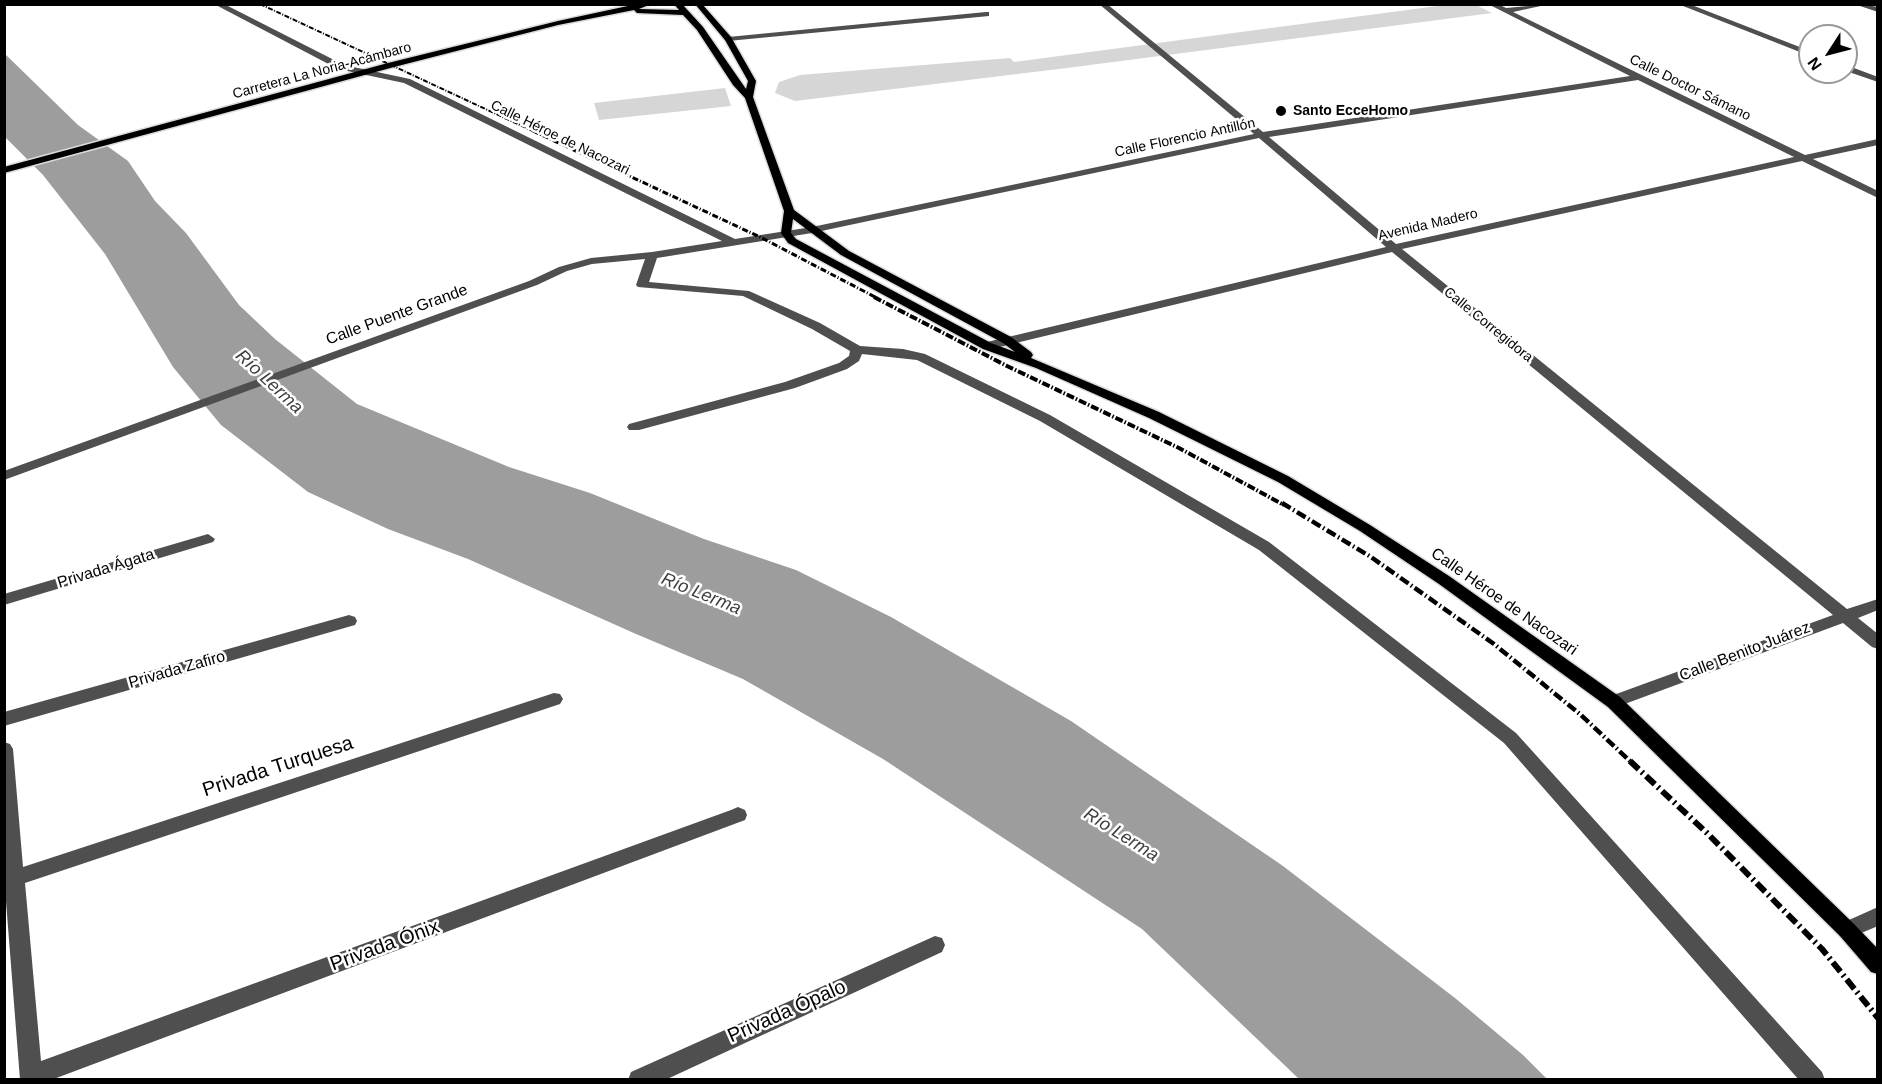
<!DOCTYPE html>
<meta charset="utf-8">
<style>
body{margin:0}
#map{position:relative;width:1882px;height:1084px;overflow:hidden;background:#fff;font-family:Arial,sans-serif}
canvas{display:block}
.frame{position:absolute;inset:0;border:6px solid #000;pointer-events:none}
.north{position:absolute;left:1798px;top:24px;width:60px;height:60px;box-sizing:border-box;background:#fff;border:2px solid #999;border-radius:50%;rotate:234deg;font-size:16px;font-weight:700;line-height:24px;text-align:center;color:#000}
.north::after{content:'';display:block;margin:auto;width:21px;height:27px;background:#000;clip-path:polygon(50% 0,100% 100%,50% 72%,0 100%)}
</style>
<div id="map">
<canvas width="1882" height="1084"></canvas>
<div class="frame"></div>
<div class="north">N</div>
</div>
<script>
const c = document.querySelector('canvas').getContext('2d');
c.lineJoin = 'round';
function paint(path, color) { c.fillStyle = color; c.fill(path, 'evenodd'); }
const toPath = rows => new Path2D(rows.map(r => 'M' + r).join(''));
function stroke(path, color, width, dash) { c.strokeStyle = color; c.lineWidth = width; c.lineCap = dash ? 'butt' : 'round'; c.setLineDash(dash || []); c.stroke(path); }
function drawText(font, color, halo, rows, align = 'center') {
  c.font = font + ' Arial,sans-serif'; c.lineWidth = 5; c.setLineDash([]); c.textBaseline = 'middle'; c.strokeStyle = halo; c.fillStyle = color; for (const [text, x, y, turn = 0] of rows) {
    c.save(); c.translate(x, y); c.rotate((+turn || 0) * Math.PI / 180); c.textAlign = isNaN(turn) ? turn : align; if (halo) c.strokeText(text, 0, 0); c.fillText(text, 0, 0); c.restore();
  }
}
const green = toPath([
 [1445,5,1476,5,1492,13,1067,68,795,101,775,93,779,82,800,75,1010,58,1014,62],
 [725,88,731,106,599,120,594,103]
]);
const water = toPath([
 [4,53,78,125,128,161,155,201,186,233,239,305,275,339,357,404,509,467,590,493,704,539,796,570,891,617,1071,721,1283,866,1455,998,1523,1055,1547,1079,1299,1079,1142,929,883,759,743,679,636,634,468,559,388,529,308,492,221,425,173,367,105,254,43,175,5,137]
]);
const minor = toPath([
 [214,4,224,4,344,65,410,79,735,239,812,227,1254,134,1099,4,1107,4,1263,132,1630,76,1488,4,1498,4,1506,8,1550,4,1513,12,1805,155,1878,139,1878,145,1813,159,1878,191,1878,198,1802,161,1402,249,1847,609,1878,599,1878,610,1858,618,1878,634,1878,649,1872,647,1843,623,1614,708,1608,707,1605,702,1608,697,1833,615,1392,252,987,350,981,346,987,342,1386,247,1259,138,812,233,657,258,649,282,749,291,820,323,860,346,903,349,925,354,1050,415,1269,542,1516,733,1822,1072,1825,1080,1799,1080,1504,743,1259,550,1040,421,917,360,862,354,859,361,847,369,795,388,639,430,629,430,627,427,629,424,785,382,839,363,849,356,850,351,812,329,743,296,638,287,636,285,645,259,592,264,567,271,537,285,4,480,4,471,529,281,559,267,591,258,652,252,722,241,404,83,338,69,214,4],
 [1638,80,1794,157,1396,244,1269,137,1638,80],
 [1678,4,1689,4,1810,51,1810,56,1678,4],
 [1860,4,1878,7,1878,12,1860,6,1860,4],
 [986,12,989,12,989,16,728,41,724,39,728,37,986,12],
 [1846,65,1878,77,1878,82,1846,71,1846,65],
 [208,534,215,539,213,542,4,605,4,594,208,534],
 [349,615,355,617,357,621,355,625,4,726,4,712,349,615],
 [554,693,560,694,563,699,560,704,25,883,41,1061,731,810,738,807,745,810,747,815,745,820,51,1080,20,1080,4,876,4,742,10,744,13,749,23,867,554,693],
 [1878,907,1878,926,1847,939,1840,936,1837,930,1840,924,1878,907],
 [935,936,942,938,945,945,942,952,665,1080,628,1080,631,1072,935,936]
]);
const major = toPath([
 [637,4,651,4,639,9,679,10,674,4,682,4,703,27,746,89,748,81,725,40,695,4,702,4,731,37,756,81,753,97,794,210,849,251,1011,337,1031,352,1033,355,1031,358,1159,412,1288,476,1370,525,1449,576,1620,697,1854,924,1878,949,1878,974,1871,972,1840,936,1608,707,1439,584,1360,531,1278,482,1149,418,1036,368,983,349,788,243,781,233,784,211,745,98,733,85,697,30,683,15,637,13,634,10,558,25,394,67,4,173,4,167,388,63,558,21,637,4],
 [793,219,841,255,1003,343,1015,352,991,343,796,239,791,233,793,219]
]);
const railFar4 = toPath([
 [260,4,537,133]
]);
const railFar3 = toPath([
 [533,131,762,238,877,298]
]);
const railFar2 = toPath([
 [874,297,1007,366,1179,448,1284,505]
]);
const railFar1 = toPath([
 [1282,503,1371,557,1494,644,1581,715,1632,763]
]);
const rail = toPath([
 [1630,761,1708,834,1822,949,1878,1018]
]);
const markers = [
 [1281,111,6,"#000"]
];
const farStreetnames = [
 ["Carretera La Noria-Acámbaro",322,71,-15],
 ["Calle Doctor Sámano",1690,88,26],
 ["Calle Héroe de Nacozari",560,138,26],
 ["Calle Florencio Antillón",1185,138,-12],
 ["Avenida Madero",1428,225,-13],
 ["Calle Corregidora",1488,325,39]
];
const farPoinames = [
 ["Santo EcceHomo",1293,111]
];
const streetNames = [
 ["Calle Puente Grande",397,315,-20],
 ["Privada Ágata",106,569,-17],
 ["Calle Héroe de Nacozari",1504,602,35],
 ["Calle Benito Juárez",1745,652,-21],
 ["Privada Zafiro",177,670,-16]
];
const waterNames = [
 ["Río Lerma",269,382,43],
 ["Río Lerma",701,594,22],
 ["Río Lerma",1121,835,32]
];
const nearStreetnames = [
 ["Privada Turquesa",278,767,-18],
 ["Privada Ónix",385,946,-20],
 ["Privada Ópalo",787,1012,-24]
];
paint(green, '#d6d6d6');
paint(water, '#9d9d9d');
stroke(major, '#dbdbdb', 3);
paint(minor, '#4f4f4f');
paint(major, '#000');
stroke(railFar4, '#000', 2, [5, 1.5, 1, 1.5]);
stroke(railFar3, '#000', 3, [6, 2, 1, 2]);
stroke(railFar2, '#000', 4, [8, 2, 1.5, 2]);
stroke(railFar1, '#000', 4.5, [10, 3, 1.5, 3]);
stroke(rail, '#000', 6, [12, 4, 2, 4]);
for (const [x, y, r, color] of markers) { const dot = new Path2D(); dot.arc(x, y, r, 0, 2 * Math.PI); c.fillStyle = color; c.fill(dot); stroke(dot, '#fff', 2); }
drawText('14px', '#000', '#fff', farStreetnames);
drawText('bold 14px', '#000', '#fff', farPoinames, 'left');
drawText('16px', '#000', '#fff', streetNames);
drawText('italic 18px', '#3e3e3e', '#fff', waterNames);
drawText('20px', '#000', '#fff', nearStreetnames);
</script>
